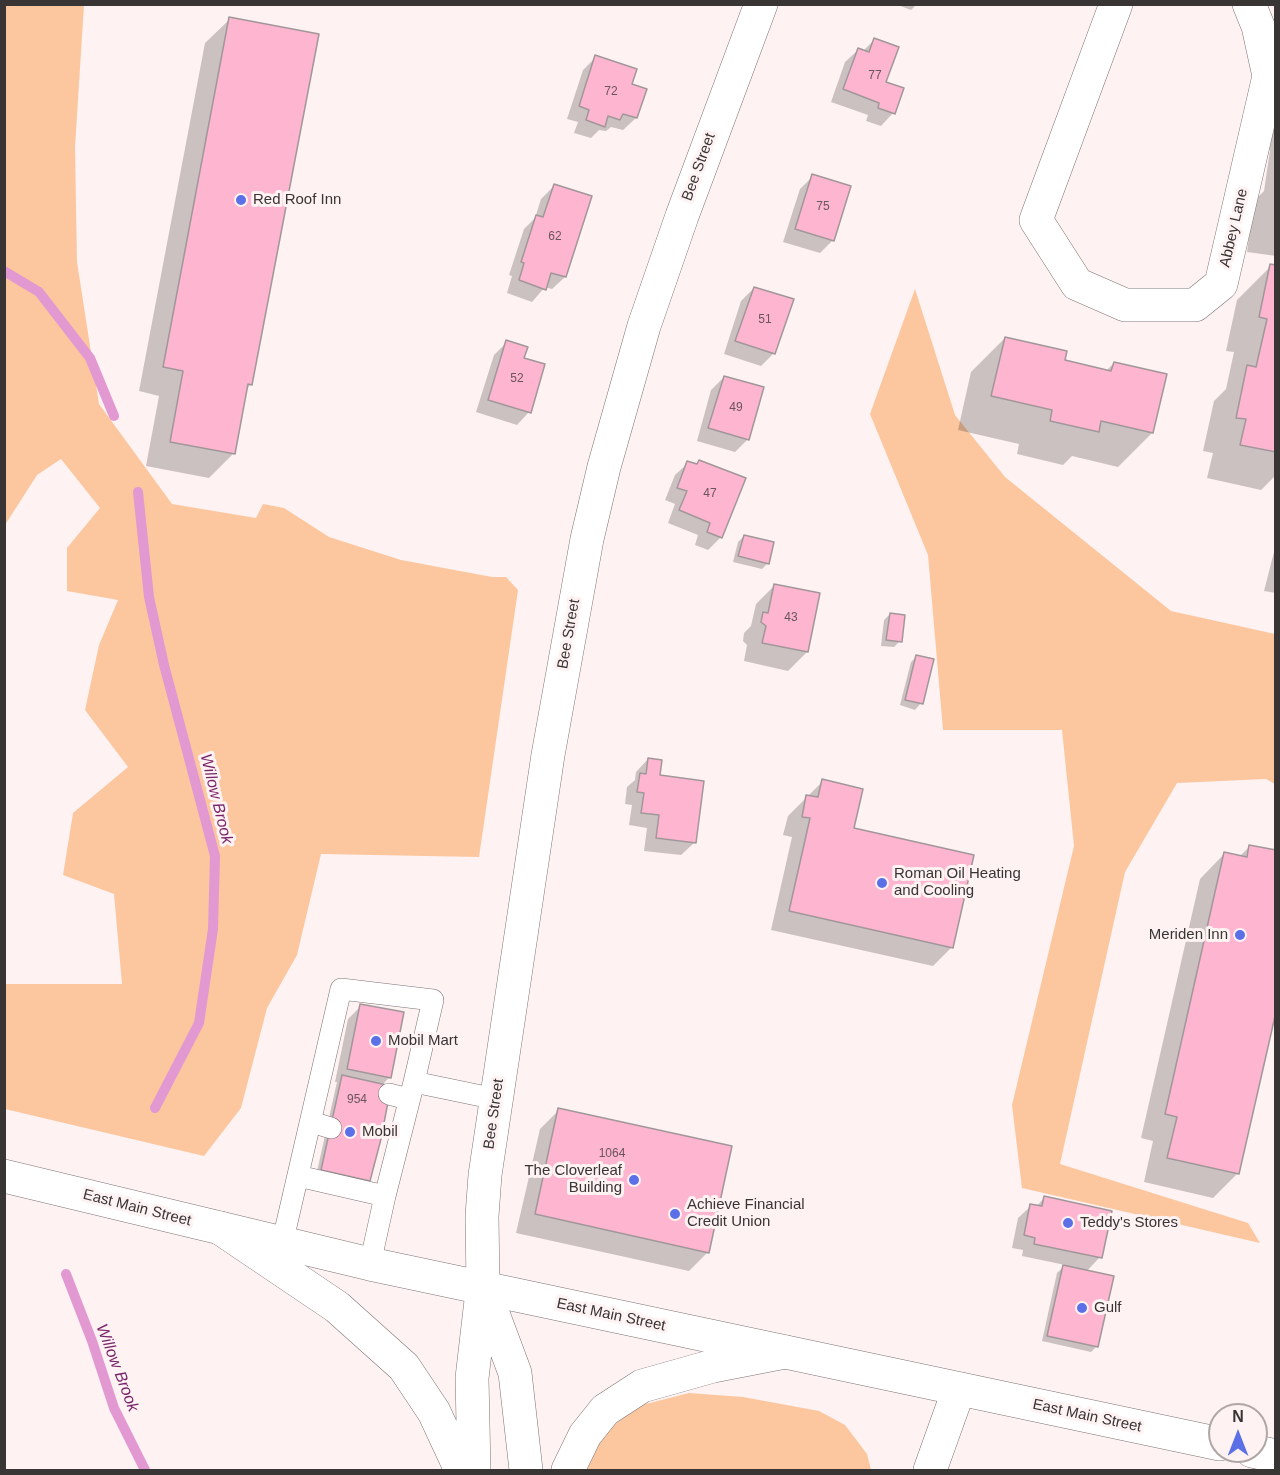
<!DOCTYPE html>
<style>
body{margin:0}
#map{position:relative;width:1280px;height:1475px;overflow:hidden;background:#fef2f2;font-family:Helvetica,sans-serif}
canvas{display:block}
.frame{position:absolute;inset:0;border:6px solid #393535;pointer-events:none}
.north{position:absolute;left:1208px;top:1403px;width:60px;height:60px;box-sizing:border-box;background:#fef2f2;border:2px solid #afa6a6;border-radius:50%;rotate:0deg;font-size:16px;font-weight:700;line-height:24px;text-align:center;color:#393535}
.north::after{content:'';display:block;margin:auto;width:21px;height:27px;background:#5b6fe6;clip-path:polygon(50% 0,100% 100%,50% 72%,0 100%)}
</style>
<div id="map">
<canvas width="1280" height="1475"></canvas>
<div class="frame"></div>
<div class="north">N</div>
</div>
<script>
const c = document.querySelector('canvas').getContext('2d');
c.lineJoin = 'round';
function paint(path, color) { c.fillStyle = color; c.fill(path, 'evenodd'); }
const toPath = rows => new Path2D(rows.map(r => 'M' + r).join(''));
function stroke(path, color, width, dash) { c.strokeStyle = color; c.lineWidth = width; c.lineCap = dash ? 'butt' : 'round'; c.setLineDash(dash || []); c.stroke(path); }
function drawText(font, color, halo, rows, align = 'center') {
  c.font = font + ' Helvetica,sans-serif'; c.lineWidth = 6; c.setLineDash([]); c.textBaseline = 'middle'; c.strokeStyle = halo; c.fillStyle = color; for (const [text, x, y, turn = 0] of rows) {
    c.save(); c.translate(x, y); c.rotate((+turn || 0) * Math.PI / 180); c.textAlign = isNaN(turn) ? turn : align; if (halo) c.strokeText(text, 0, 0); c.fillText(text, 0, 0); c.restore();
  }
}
const green = toPath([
 [5,4,84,5,75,147,77,262,99,404,172,504,256,518,263,504,284,508,329,537,401,560,492,577,506,577,518,590,479,857,321,854,297,955,267,1008,241,1108,204,1156,5,1109,5,984,122,984,114,894,63,875,73,813,128,767,85,710,99,645,118,600,67,591,67,548,100,508,61,459,37,475,5,525],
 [915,289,955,415,1005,477,1171,611,1275,634,1275,784,1266,779,1177,783,1125,872,1060,1164,1248,1223,1260,1243,1022,1188,1012,1105,1074,846,1062,730,943,730,928,555,870,414],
 [689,1393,743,1397,819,1411,845,1425,867,1454,871,1470,585,1470,605,1431,642,1405]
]);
const shadow = toPath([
 [895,4,917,4,911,10],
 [230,19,251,384,246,389,234,453,209,478,146,466,159,396,139,391,205,43],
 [874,40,884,83,902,89,893,113,881,126,866,121,868,115,831,102,845,62,858,50,863,51],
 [596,57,630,85,636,118,623,130,611,127,606,131,599,130,591,138,574,133,578,122,567,119,583,70],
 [1276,93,1276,256,1247,252,1254,201,1264,191,1270,150,1262,148],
 [813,176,833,240,820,253,783,242,800,189],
 [554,186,565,277,552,289,545,287,532,302,507,293,512,276,509,275,524,229,535,218,541,199],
 [1271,266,1276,267,1276,475,1261,490,1207,478,1213,453,1203,451,1214,401,1226,389,1234,352,1226,351,1237,300],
 [754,288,774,353,761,366,724,354,741,301],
 [1005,338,1063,361,1106,371,1114,363,1152,433,1118,467,1072,456,1063,465,1017,454,1019,444,958,430,971,372],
 [507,342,522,359,529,412,517,425,476,412,494,355],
 [724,377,748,439,735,452,697,441,711,390],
 [699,461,721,537,708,550,695,545,698,535,668,523,675,504,665,500,675,475,688,463,696,465],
 [744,536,768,563,762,569,733,562,738,542],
 [1276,544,1276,593,1264,591],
 [775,585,807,652,788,671,744,661,747,645,743,641,744,633,751,626,756,604],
 [890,614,900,641,894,647,881,646,884,620],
 [917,656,921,703,915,710,900,705,911,662],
 [648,759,694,843,681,855,644,851,647,828,629,825,632,805,625,804,627,787,635,780,636,772],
 [823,781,852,829,952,947,933,966,771,930,792,837,783,835,788,816],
 [1250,846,1238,1173,1213,1198,1144,1182,1153,1141,1141,1138,1200,879,1224,854,1239,857],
 [361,1006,390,1077,382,1085,369,1180,363,1186,316,1176,337,1082,335,1082,348,1019],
 [559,1110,708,1252,689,1271,516,1233,540,1129],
 [1044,1198,1100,1257,1086,1272,1097,1346,1091,1352,1042,1341,1057,1273,1065,1265,1022,1256,1023,1250,1012,1248,1018,1218,1031,1206,1036,1207]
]);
const stream = toPath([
 [4,271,39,292,90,358,114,416],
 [138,492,149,597,164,665,215,856,213,929,199,1023,155,1108],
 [66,1274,92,1341,114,1408,145,1470]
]);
const building = toPath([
 [229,17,319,34,252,385,248,384,235,454,170,442,183,371,163,367,229,17],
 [874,38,899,47,886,82,904,88,895,114,878,108,879,103,843,89,858,48,869,52,874,38],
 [595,55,637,69,632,84,647,89,637,118,623,114,620,120,608,116,605,127,586,120,589,110,579,106,595,55],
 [812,174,851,186,834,241,795,229,812,174],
 [554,184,592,196,566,277,551,273,546,290,519,280,524,263,521,262,536,215,543,217,554,184],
 [1270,264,1276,265,1276,452,1240,445,1246,419,1236,418,1247,365,1256,367,1267,319,1259,317,1270,264],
 [754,287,794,299,775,354,735,341,754,287],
 [1005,337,1067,351,1065,360,1111,371,1114,362,1167,374,1153,433,1101,421,1099,432,1050,421,1052,410,991,396,1005,337],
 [506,340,528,347,524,358,545,364,531,413,488,400,506,340],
 [724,376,764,387,749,440,708,428,724,376],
 [699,460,746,478,722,538,707,532,710,523,679,510,687,491,677,488,687,461,697,464,699,460],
 [744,535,774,542,769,564,738,556,744,535],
 [774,584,820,593,808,652,762,643,766,626,761,622,763,612,768,613,774,584],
 [890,613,905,615,902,642,886,640,890,613],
 [916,655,934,659,923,704,905,700,916,655],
 [648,758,662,760,660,775,704,781,696,843,656,838,659,815,641,813,644,793,637,792,640,773,646,774,648,758],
 [822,779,863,789,854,828,974,855,953,948,789,911,810,818,802,817,806,795,818,797,822,779],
 [1249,845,1276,850,1276,1012,1239,1174,1167,1158,1177,1117,1165,1114,1224,852,1247,857,1249,845],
 [360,1004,404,1012,391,1078,347,1069,360,1004],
 [342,1075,391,1086,381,1139,370,1181,321,1170,342,1075],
 [558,1108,732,1146,709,1253,535,1214,558,1108],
 [1044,1196,1112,1211,1102,1258,1034,1244,1035,1238,1024,1235,1030,1204,1042,1206,1044,1196],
 [1063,1265,1114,1276,1098,1347,1047,1336,1063,1265]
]);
const lane = toPath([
 [389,1094,408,1099],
 [311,1122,331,1128],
 [298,1176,385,1196],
 [282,1244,341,989,433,1000,414,1082,496,1099],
 [370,1264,385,1196,414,1082]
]);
const street = toPath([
 [1116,4,1036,220,1077,284,1125,305,1195,305,1221,284,1269,76,1258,26,1249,4]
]);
const secondary = toPath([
 [483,1287,482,1216,485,1175,548,755,587,539,604,467,644,326,682,216,761,4],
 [930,1470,959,1389]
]);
const primary = toPath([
 [4,1176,370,1264,1220,1444],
 [1252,1451,1276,1456]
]);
const highway = toPath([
 [220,1228,337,1307,404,1367,434,1412,461,1470],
 [483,1287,515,1373,526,1470],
 [474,1470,472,1378,482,1292],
 [568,1470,585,1435,605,1410,642,1386,713,1366,785,1352]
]);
const markers = [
 [241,200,6,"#5b6fe6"],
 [882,883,6,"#5b6fe6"],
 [1240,935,6,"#5b6fe6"],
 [376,1041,6,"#5b6fe6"],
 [350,1132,6,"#5b6fe6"],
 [634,1180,6,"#5b6fe6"],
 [675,1214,6,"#5b6fe6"],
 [1068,1223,6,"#5b6fe6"],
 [1082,1308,6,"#5b6fe6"]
];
const numberNames = [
 ["77",875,76],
 ["72",611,92],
 ["75",823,207],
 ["62",555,237],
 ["51",765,320],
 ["52",517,379],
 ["49",736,408],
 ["47",710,494],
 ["43",791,618],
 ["954",357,1100],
 ["1064",612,1154]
];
const streetNames = [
 ["Bee Street",699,167,-70],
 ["Abbey Lane",1234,228,-77],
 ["Bee Street",569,634,-80],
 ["Bee Street",494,1114,-82],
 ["East Main Street",137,1208,14],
 ["East Main Street",611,1315,12],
 ["East Main Street",1087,1416,12]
];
const poiNames = [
 ["Red Roof Inn",253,200],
 ["Roman Oil Heating",894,874],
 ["and Cooling",894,891],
 ["Meriden Inn",1228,935,"right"],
 ["Mobil Mart",388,1041],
 ["Mobil",362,1132],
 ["The Cloverleaf",622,1171,"right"],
 ["Building",622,1188,"right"],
 ["Achieve Financial",687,1205],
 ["Credit Union",687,1222],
 ["Teddy's Stores",1080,1223],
 ["Gulf",1094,1308]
];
const waterNames = [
 ["Willow Brook",216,799,76],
 ["Willow Brook",117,1368,69]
];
paint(green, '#fcc79f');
paint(shadow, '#0003');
stroke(stream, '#e299d2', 10);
paint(building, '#feb5cf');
stroke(building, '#a1979a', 1.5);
stroke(lane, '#7e7474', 22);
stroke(street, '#7e7474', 34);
stroke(secondary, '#7e7474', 34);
stroke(primary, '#7e7474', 34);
stroke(highway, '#7e7474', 34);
stroke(lane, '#fff', 21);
stroke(street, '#fff', 33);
stroke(secondary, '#fff', 33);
stroke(primary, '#fff', 33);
stroke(highway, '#fff', 33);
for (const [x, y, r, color] of markers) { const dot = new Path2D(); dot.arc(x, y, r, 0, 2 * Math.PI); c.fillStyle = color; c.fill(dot); stroke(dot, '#fef2f2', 2); }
drawText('12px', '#6a555c', null, numberNames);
drawText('15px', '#393535', '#fef2f2', streetNames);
drawText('15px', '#393535', '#fef2f2', poiNames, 'left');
drawText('italic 16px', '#78246a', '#fef2f2', waterNames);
</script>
